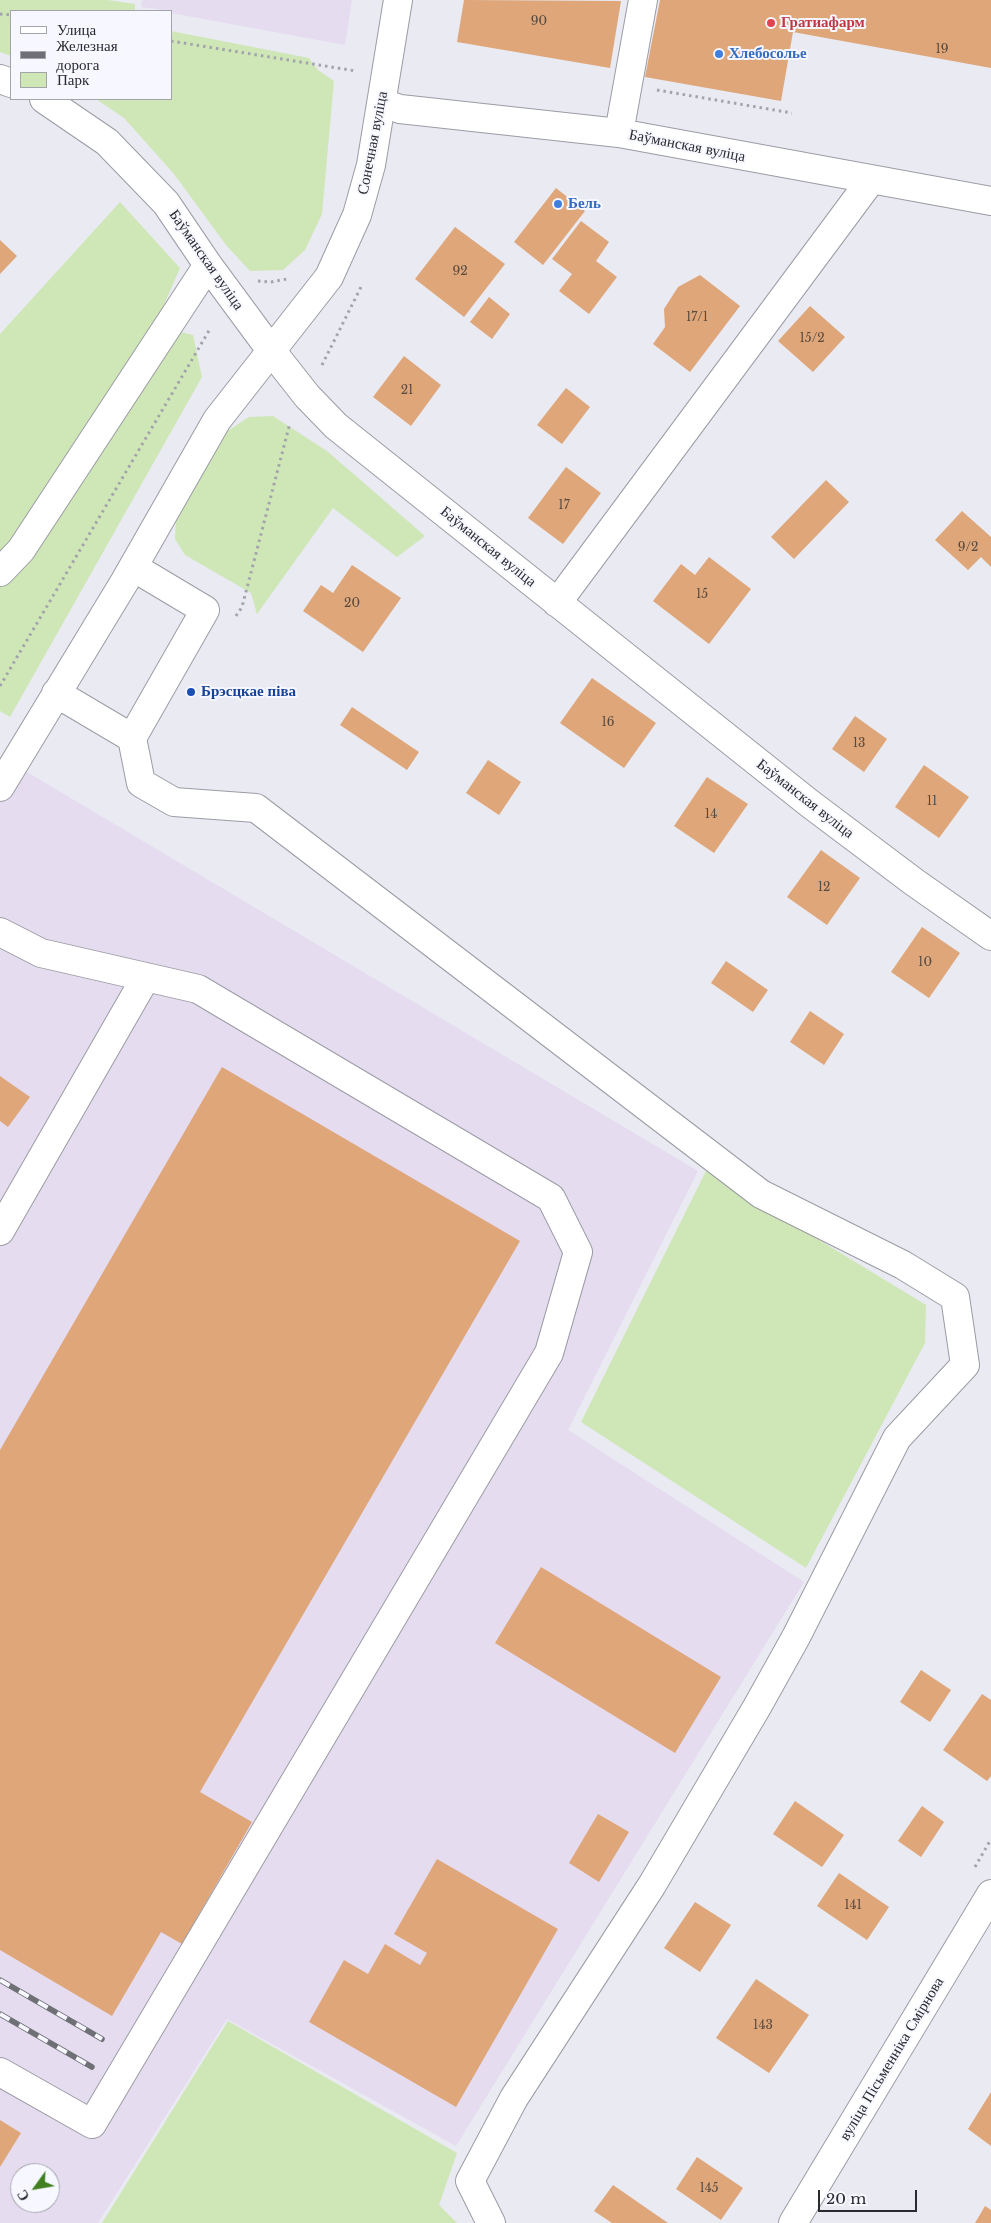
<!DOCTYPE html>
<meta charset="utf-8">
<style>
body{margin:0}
#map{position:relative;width:991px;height:2223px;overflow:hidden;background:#e9eaf2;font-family:"Libre Baskerville",serif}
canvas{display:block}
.legend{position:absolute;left:10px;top:10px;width:162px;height:90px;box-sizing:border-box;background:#f6f7ff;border:1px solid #a4a5ab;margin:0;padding:6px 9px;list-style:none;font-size:15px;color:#2a2b2e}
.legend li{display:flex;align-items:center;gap:10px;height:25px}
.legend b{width:25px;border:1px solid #a4a5ab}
.north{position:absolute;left:10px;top:2163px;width:50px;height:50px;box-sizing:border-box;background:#f6f7ff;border:1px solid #a4a5ab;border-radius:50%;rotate:238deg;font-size:14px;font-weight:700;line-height:20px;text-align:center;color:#2a2b2e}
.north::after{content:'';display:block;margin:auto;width:18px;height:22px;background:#40801f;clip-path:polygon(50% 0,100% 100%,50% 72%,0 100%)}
.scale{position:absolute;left:818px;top:2190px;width:99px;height:22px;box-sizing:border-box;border:2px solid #2a2b2e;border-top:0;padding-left:6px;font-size:15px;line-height:18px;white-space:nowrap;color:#2a2b2e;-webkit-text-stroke:4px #f6f7ff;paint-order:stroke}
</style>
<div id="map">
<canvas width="991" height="2223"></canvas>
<ul class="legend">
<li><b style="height:6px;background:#fff"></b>Улица</li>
<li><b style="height:6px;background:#6f7075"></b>Железная дорога</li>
<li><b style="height:14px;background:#cfe7b7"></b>Парк</li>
</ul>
<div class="north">С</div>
<div class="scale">20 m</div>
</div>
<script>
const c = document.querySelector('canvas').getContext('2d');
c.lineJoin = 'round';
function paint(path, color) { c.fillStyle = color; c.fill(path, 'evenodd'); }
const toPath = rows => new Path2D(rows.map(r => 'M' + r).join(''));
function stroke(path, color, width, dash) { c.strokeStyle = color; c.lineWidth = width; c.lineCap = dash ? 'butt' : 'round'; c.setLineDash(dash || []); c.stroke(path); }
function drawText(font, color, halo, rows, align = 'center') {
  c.font = font + ' "Libre Baskerville",serif'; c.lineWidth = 4; c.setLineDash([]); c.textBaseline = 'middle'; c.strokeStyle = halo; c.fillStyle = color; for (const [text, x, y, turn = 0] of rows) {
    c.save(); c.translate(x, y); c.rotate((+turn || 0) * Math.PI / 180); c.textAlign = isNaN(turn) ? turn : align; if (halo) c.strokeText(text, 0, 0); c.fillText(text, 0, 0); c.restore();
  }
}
const industrial = toPath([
 [142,0,352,0,345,45,171,13,171,11,141,7],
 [0,756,698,1171,568,1430,804,1582,456,2146,227,2019,98,2223,0,2223],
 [20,2173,50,2173,50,2203,20,2203]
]);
const green = toPath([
 [0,0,108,0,135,4,135,11,11,11,11,56,0,52],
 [171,31,309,58,318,70,334,81,322,214,305,250,283,270,250,271,226,245,174,174,124,118,96,99,171,99],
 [120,202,180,268,163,307,107,394,23,533,0,554,0,334],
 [177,331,193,335,202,377,10,717,0,711,0,585],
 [273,416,327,451,425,536,397,557,333,508,257,614,251,593,185,555,175,539,176,517,226,432,249,417],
 [706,1171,926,1305,925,1343,806,1568,581,1422],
 [228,2021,457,2153,439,2205,457,2223,102,2223]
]);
const building = toPath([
 [464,0,621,1,610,68,457,42],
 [660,0,991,0,991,68,793,32,781,101,645,77],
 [556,188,585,211,543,265,514,242],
 [581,221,609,242,596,261,617,277,589,314,559,291,572,274,552,259],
 [455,227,505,264,464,317,415,279],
 [0,240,17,256,0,274],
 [700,275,740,306,690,372,653,344,665,327,664,309,678,287],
 [489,297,510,314,492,339,470,322],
 [810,306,845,337,813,372,778,341],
 [404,356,441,385,411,426,373,397],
 [566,388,590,407,562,444,537,425],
 [566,467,601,493,563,544,528,518],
 [826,480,849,502,794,559,771,537],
 [962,511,991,537,991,567,981,557,968,570,935,540],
 [709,557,751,589,709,644,653,601,681,564,695,575],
 [352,565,401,598,363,652,303,611,321,585,333,593],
 [592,678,656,723,624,768,560,723],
 [352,707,419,752,407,770,340,725],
 [855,716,887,739,864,772,832,749],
 [488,760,521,782,499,815,466,793],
 [924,765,969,797,939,838,895,807],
 [707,777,748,804,714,853,674,826],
 [821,850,860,878,827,925,787,897],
 [922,927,960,953,929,998,891,972],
 [726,961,768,990,753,1012,711,983],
 [810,1011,844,1034,824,1065,790,1042],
 [222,1067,520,1241,200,1792,252,1822,182,1944,161,1932,112,2016,0,1950,0,1450],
 [0,1076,30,1097,8,1127,0,1121],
 [541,1567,721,1677,675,1753,495,1643],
 [921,1670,951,1690,930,1722,900,1702],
 [982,1694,991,1700,991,1776,987,1781,943,1750],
 [795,1801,844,1835,822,1867,773,1834],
 [922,1806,944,1822,921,1857,898,1841],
 [598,1814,629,1832,599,1882,569,1863],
 [437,1859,558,1929,456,2107,309,2022,344,1960,368,1974,385,1944,420,1965,427,1953,394,1934],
 [839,1873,889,1907,867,1940,817,1906],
 [695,1902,731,1925,700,1972,664,1948],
 [756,1979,809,2015,769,2073,716,2038],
 [991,2092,991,2146,968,2129],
 [0,2120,21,2133,0,2167],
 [697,2157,743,2188,721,2220,676,2189],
 [613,2185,668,2223,612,2223,594,2211],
 [985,2206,991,2210,991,2223,975,2223]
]);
const path = toPath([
 [0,14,11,15],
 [171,41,356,71],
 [657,90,792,113],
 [258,281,271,282,287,279],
 [322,365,362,285],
 [236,616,242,607,290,423],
 [0,686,210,329],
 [975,1867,991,1839]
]);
const minor = toPath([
 [0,79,11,83],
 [44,99,107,142,166,203,208,265,270,349,307,396,336,426,809,803,914,882,991,936],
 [382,103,400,109,619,133,991,201],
 [619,133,643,0],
 [0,572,21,550,208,265],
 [557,603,871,180],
 [56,693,132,738,205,610,133,567],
 [132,738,141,783,174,802,256,808,761,1194,903,1265,955,1297,965,1365,897,1438,796,1637,757,1707,652,1885,514,2098,470,2181,491,2223],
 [0,787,125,581,217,420,329,277,357,215,371,165,398,0],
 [0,932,41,953,198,989,551,1198,578,1252,549,1353,92,2124,0,2072],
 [0,1231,146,977]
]);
const major = toPath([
 [793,2223,991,1894]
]);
const rail = toPath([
 [0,1980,102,2039],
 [0,2014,92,2067]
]);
const markers = [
 [771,23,5,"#e0444e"],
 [719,54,5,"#3f7fe0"],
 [558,204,5,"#3f7fe0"],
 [191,692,5,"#1a4fb4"]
];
const numberNames = [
 ["90",539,22],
 ["19",942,50],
 ["92",460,272],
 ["17/1",697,318],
 ["15/2",812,339],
 ["21",407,391],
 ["17",564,506],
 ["9/2",968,548],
 ["15",702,595],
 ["20",352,604],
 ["16",608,723],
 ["13",859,744],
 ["11",932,802],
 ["14",711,815],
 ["12",824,888],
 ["10",925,963],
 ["141",853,1906],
 ["143",763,2026],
 ["145",709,2189]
];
const healthNames = [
 ["Гратиафарм",781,23]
];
const shopNames = [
 ["Хлебосолье",729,54],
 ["Бель",568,204]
];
const streetNames = [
 ["Сонечная вуліца",373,143,-79],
 ["Баўманская вуліца",687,146,11],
 ["Баўманская вуліца",206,260,55],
 ["Баўманская вуліца",488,547,39],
 ["Баўманская вуліца",805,799,38],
 ["вуліца Пісьменніка Смірнова",892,2059,-59]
];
const transitNames = [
 ["Брэсцкае піва",201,692]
];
paint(industrial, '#e6dcf0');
paint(green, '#cfe7b7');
paint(building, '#dea679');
stroke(minor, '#9b9ca4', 30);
stroke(major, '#9b9ca4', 30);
stroke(path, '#a3a4ab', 3, [2.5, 4]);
stroke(minor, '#fff', 28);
stroke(major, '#fff', 28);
stroke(rail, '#6f7075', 5.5);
stroke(rail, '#f6f7ff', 4, [11]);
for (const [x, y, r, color] of markers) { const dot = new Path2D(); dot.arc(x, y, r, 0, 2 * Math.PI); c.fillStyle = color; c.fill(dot); stroke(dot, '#f6f7ff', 2); }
drawText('12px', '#574a41', null, numberNames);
drawText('bold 15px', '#be3a42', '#f6f7ff', healthNames, 'left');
drawText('bold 15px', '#366cbe', '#f6f7ff', shopNames, 'left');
drawText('15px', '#2a2b2e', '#f6f7ff', streetNames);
drawText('bold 15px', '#164399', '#f6f7ff', transitNames, 'left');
</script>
